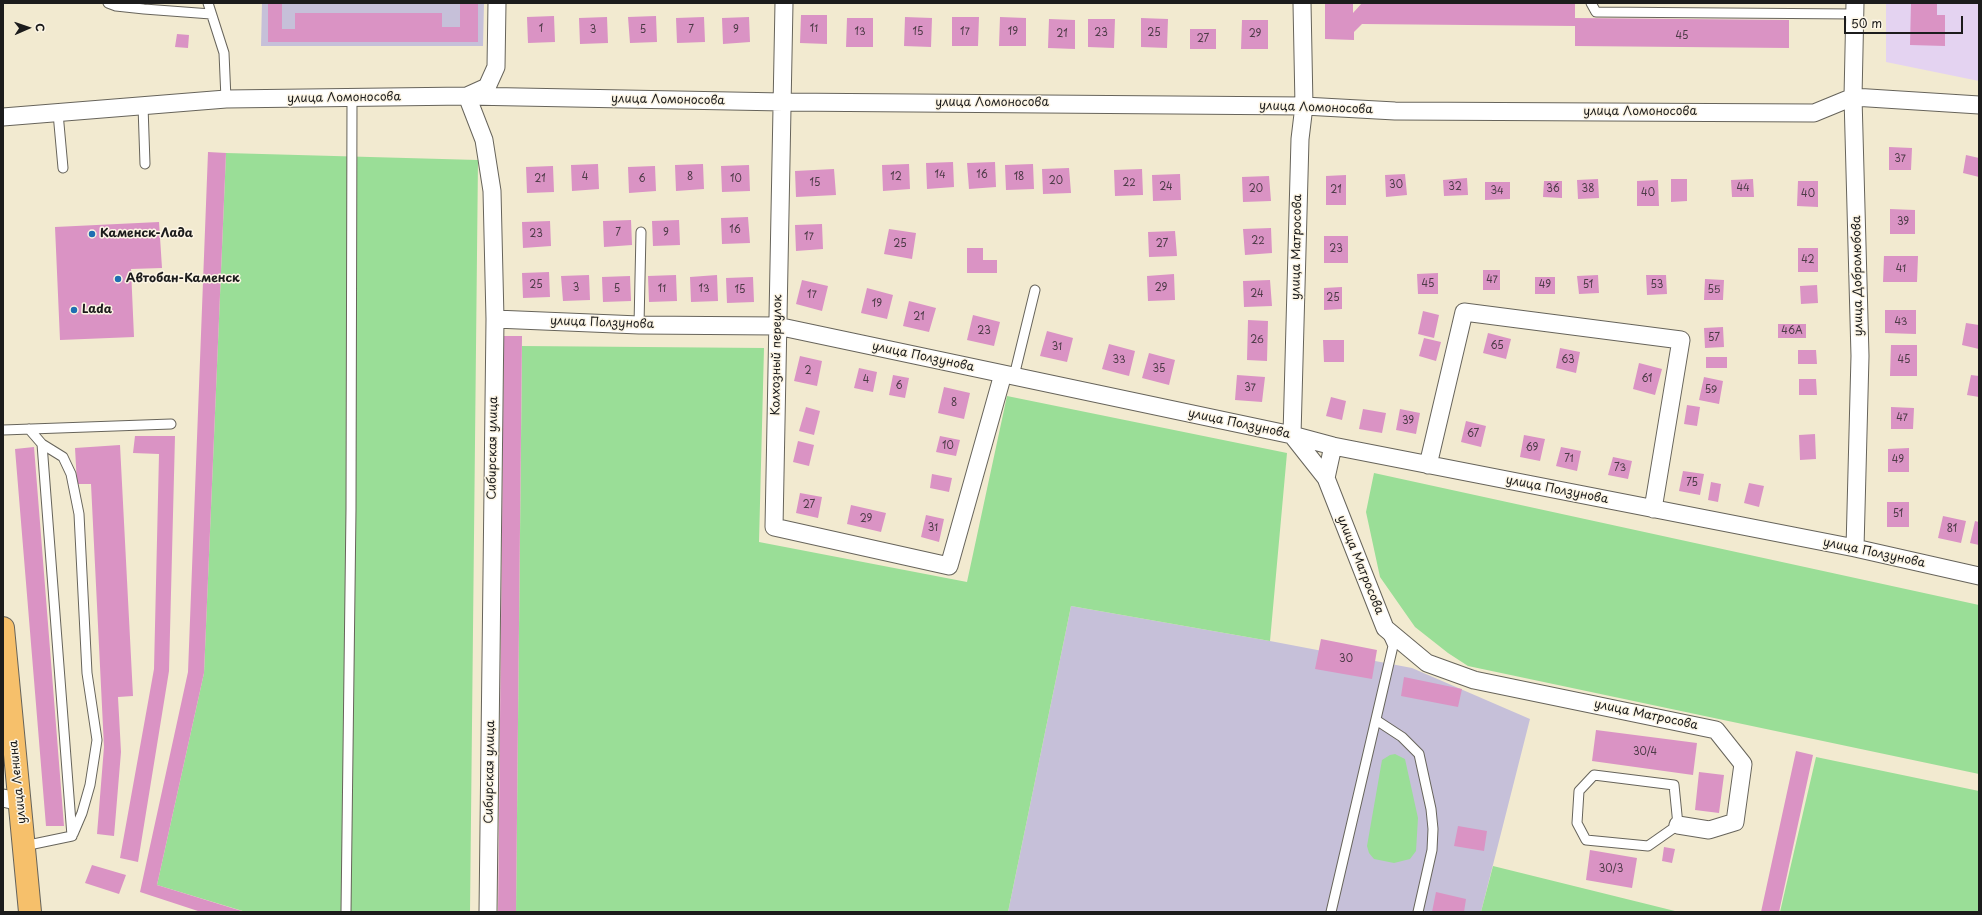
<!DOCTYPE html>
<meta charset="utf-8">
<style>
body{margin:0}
#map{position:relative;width:1982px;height:915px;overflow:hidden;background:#f2ead0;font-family:"Playpen Sans",sans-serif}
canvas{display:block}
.frame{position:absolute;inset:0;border:4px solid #1c1c1c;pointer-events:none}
.north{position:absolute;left:8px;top:8px;width:40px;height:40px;-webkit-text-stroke:3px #fcf5e5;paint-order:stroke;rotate:88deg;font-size:11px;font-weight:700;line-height:16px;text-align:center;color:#1c1c1c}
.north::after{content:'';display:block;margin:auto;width:14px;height:18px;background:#1c1c1c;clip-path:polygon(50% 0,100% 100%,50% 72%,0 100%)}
.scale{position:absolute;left:1844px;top:16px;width:119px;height:18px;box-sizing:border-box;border:2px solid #1c1c1c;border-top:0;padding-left:5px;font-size:12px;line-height:14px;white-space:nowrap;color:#1c1c1c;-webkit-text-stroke:3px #fcf5e5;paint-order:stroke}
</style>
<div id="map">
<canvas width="1982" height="915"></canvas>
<div class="frame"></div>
<div class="north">С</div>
<div class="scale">50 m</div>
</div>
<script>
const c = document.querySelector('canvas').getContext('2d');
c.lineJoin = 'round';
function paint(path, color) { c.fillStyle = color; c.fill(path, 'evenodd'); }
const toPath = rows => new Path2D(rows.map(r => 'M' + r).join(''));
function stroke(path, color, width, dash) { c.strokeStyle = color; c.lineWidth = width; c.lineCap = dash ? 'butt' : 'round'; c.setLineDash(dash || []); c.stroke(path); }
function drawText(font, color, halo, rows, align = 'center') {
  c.font = font + ' "Playpen Sans",sans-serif'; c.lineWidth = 3; c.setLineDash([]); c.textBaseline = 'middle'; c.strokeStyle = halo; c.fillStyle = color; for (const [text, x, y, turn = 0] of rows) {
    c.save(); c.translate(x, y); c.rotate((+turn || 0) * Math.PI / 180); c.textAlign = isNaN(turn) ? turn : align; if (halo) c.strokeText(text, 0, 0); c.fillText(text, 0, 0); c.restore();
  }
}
const built = toPath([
 [1886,3,1979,3,1979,81,1886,62]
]);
const industrial = toPath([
 [262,3,484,3,483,46,261,46],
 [1071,606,1270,641,1412,668,1530,719,1481,912,1008,912]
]);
const green = toPath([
 [226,153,478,160,470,912,246,912,157,885,204,673],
 [522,346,764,348,759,542,967,582,1007,396,1287,453,1270,641,1071,606,1008,912,516,912],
 [1374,473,1979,605,1979,774,1468,666,1448,653,1415,627,1380,577,1366,512],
 [1395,754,1405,759,1418,818,1416,851,1410,859,1394,863,1374,859,1369,853,1367,846,1382,760,1390,755],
 [1816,757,1979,791,1979,912,1780,912],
 [1493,866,1679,912,1481,912]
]);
const building = toPath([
 [268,3,282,3,282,29,295,29,295,13,442,13,442,27,460,27,460,3,478,3,478,42,268,42],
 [1325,3,1353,3,1353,13,1362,3,1575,3,1575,18,1789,20,1789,48,1575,46,1575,26,1362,24,1354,32,1354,40,1325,39],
 [1911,3,1937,3,1937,15,1945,15,1945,46,1910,45],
 [801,15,827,15,827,44,800,43],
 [554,16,555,42,528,43,527,17],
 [656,16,657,42,630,43,628,17],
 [607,17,608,43,580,44,579,18],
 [704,17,705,42,677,43,676,18],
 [749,17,750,42,723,44,722,18],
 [905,17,932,18,931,47,904,46],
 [952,17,979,17,978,46,952,46],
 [1000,17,1026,18,1026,46,999,46],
 [847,18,873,18,873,47,846,47],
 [1141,18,1168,19,1167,48,1141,47],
 [1049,19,1075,20,1075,49,1048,48],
 [1088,19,1115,19,1114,48,1088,47],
 [1242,20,1268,20,1268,49,1241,49],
 [1190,29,1216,29,1216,49,1190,49],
 [177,34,189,35,188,48,175,47],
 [1889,147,1912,148,1911,170,1889,170],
 [208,152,226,153,204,673,157,885,245,912,201,912,140,892,188,672],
 [1966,155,1979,158,1979,177,1963,173],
 [953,162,954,187,927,189,926,163],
 [995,162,996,187,969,189,967,163],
 [598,164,599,189,572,191,571,165],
 [703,164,704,189,676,191,675,165],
 [909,164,910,189,883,191,882,165],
 [1033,164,1034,189,1006,190,1005,165],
 [749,165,750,191,722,192,721,166],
 [553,166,554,192,527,193,526,167],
 [655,166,656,191,629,193,628,167],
 [1069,168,1071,193,1043,194,1042,169],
 [834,169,836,195,796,197,795,171],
 [1142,169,1143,195,1115,196,1114,170],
 [1180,174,1181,200,1153,201,1152,175],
 [1405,174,1407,195,1386,197,1385,175],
 [1346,175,1346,205,1326,205,1326,176],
 [1269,176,1271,201,1243,202,1242,177],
 [1467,178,1468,195,1444,196,1443,180],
 [1598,179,1599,198,1578,199,1577,180],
 [1671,179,1687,179,1687,201,1671,202],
 [1753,179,1754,197,1732,197,1731,180],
 [1658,180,1659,206,1637,206,1637,181],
 [1544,181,1562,181,1562,198,1543,197],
 [1798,181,1818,181,1818,207,1797,206],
 [1485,182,1510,182,1510,199,1485,200],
 [1890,209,1915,210,1915,234,1890,234],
 [748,217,750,243,722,244,721,218],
 [631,220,632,245,604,247,603,221],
 [679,220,680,245,653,246,652,221],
 [550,221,551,246,523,248,522,222],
 [159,222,162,268,131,269,134,337,60,340,55,227],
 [822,224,823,249,796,251,795,225],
 [1271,228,1272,253,1245,255,1243,229],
 [889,229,916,233,912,259,884,254],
 [1175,231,1177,256,1149,257,1148,232],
 [1324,236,1348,236,1348,263,1324,263],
 [967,248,983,248,983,260,997,260,997,273,967,273],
 [1798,248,1818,248,1818,272,1798,272],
 [1884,256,1918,256,1917,282,1883,282],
 [1483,270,1500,270,1500,290,1483,290],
 [549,272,550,297,523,298,522,273],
 [1438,273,1438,294,1418,294,1417,274],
 [1174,274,1175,300,1148,301,1147,276],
 [589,275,590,300,563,301,561,276],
 [676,275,677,301,649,302,648,276],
 [717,275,718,301,691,302,690,277],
 [1598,275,1599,293,1579,294,1577,276],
 [1646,275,1666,275,1667,294,1647,295],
 [630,276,631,301,603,302,602,277],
 [753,277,754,302,727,303,726,278],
 [1535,277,1555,277,1555,294,1535,294],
 [1705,279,1724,280,1723,300,1704,300],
 [802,280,828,286,822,311,796,304],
 [1270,280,1272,306,1244,307,1243,281],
 [1817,285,1818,303,1801,304,1800,286],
 [1342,287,1342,309,1324,310,1324,288],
 [867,288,893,295,887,319,861,313],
 [909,301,936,308,929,332,903,326],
 [1885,310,1916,310,1916,334,1885,333],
 [1423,311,1439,315,1434,338,1418,334],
 [973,315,1000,322,994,346,967,340],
 [1248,320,1268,321,1267,361,1247,360],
 [1966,323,1979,325,1979,349,1962,345],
 [1778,324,1806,324,1806,338,1778,338],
 [1723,327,1724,347,1705,348,1704,328],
 [1047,331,1073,338,1067,362,1040,356],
 [1488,333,1511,339,1506,359,1483,353],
 [504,336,522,336,516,912,498,912],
 [1424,338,1441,342,1436,361,1419,356],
 [1323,340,1344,340,1344,362,1324,362],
 [1109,344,1135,351,1129,376,1102,369],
 [1891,345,1917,345,1917,376,1890,376],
 [1560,348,1580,352,1576,373,1556,368],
 [1798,350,1816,350,1817,364,1798,364],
 [1149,353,1175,360,1169,385,1142,378],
 [800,356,822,361,817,386,794,381],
 [1706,357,1727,357,1727,368,1706,368],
 [1639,363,1662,369,1655,395,1633,389],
 [859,368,877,372,873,392,854,388],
 [893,375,909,378,905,398,889,395],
 [1237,375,1265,377,1262,402,1235,400],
 [1971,375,1979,376,1979,397,1967,395],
 [1704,377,1723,381,1719,404,1699,400],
 [1799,379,1816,379,1817,395,1799,395],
 [944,387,970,393,964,419,938,413],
 [1331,397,1346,401,1342,420,1326,416],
 [1687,405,1700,407,1697,426,1684,424],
 [806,407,820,411,814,435,799,431],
 [1891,407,1914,408,1913,429,1891,429],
 [1363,409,1386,413,1382,433,1359,429],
 [1400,409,1420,413,1416,434,1396,430],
 [1466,421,1486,426,1481,447,1461,442],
 [1815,434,1816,459,1800,460,1799,435],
 [1524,435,1545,439,1540,461,1520,457],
 [135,436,175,436,169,671,138,862,120,858,154,669,159,454,133,453],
 [940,436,960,440,956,456,936,452],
 [798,441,814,445,809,466,793,462],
 [120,445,133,696,118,697,121,752,114,836,97,834,104,747,91,484,77,484,75,448],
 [34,447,64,826,46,826,15,449],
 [1561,447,1581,451,1577,471,1556,466],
 [1909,448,1909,472,1888,472,1888,449],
 [1613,457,1632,461,1628,479,1608,475],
 [1683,471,1704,474,1700,495,1679,491],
 [932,474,952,478,949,492,930,488],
 [1711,482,1721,484,1718,502,1708,500],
 [1749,483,1764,486,1759,507,1744,503],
 [800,493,822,497,818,518,796,513],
 [1887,502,1909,502,1909,527,1887,527],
 [851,505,886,513,881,532,847,524],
 [926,515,944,519,939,542,921,537],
 [1943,516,1966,521,1961,543,1938,538],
 [1975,521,1979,522,1979,545,1970,543],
 [1321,639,1377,650,1372,679,1315,669],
 [1404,677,1462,689,1458,707,1401,696],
 [1596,730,1697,743,1693,775,1592,761],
 [1796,751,1813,755,1779,912,1761,912],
 [1699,772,1724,775,1719,813,1695,810],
 [1458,826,1487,831,1484,851,1454,846],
 [1664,847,1675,849,1672,863,1662,861],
 [1590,850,1637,858,1632,888,1586,880],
 [92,865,126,875,119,894,85,883],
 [1436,892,1466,899,1464,912,1432,912]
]);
const service = toPath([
 [108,3,116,6,144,9,211,14],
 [208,3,224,53,226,99],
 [1591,3,1596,12,1855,14],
 [143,106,145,164],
 [58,113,63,168],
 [639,325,641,232],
 [1014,376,1035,290],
 [3,430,171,424],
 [42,444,63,457,71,474,79,514,87,673,97,740,90,785,82,813,73,834],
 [1376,720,1402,737,1419,754,1431,809,1433,829,1432,850,1418,912],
 [1594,775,1674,785,1678,825,1648,846,1586,840,1577,823,1579,791,1594,775],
 [24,846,72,836,42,444,29,429],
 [346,912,351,509,352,98],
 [1331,912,1393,646,1388,635]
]);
const minor = toPath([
 [784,3,774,527,949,566,1003,374],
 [1302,3,1304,106,1300,139,1292,435,1326,478,1385,628,1427,663,1474,680,1716,730,1743,764,1735,822,1709,830,1678,825],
 [1855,3,1853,97,1860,356,1855,548],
 [3,117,226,99,467,96,783,102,1304,106,1395,111,1814,113,1853,97,1979,105],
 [495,319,639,325,777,326,1292,435,1333,446,1855,548,1979,576],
 [1428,465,1464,312,1681,340,1653,509],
 [1326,478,1333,446],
 [3,798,20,802],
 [488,912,495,319,492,191,484,140,467,96,487,87,496,67,497,3]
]);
const primary = toPath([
 [3,628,30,912]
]);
const markers = [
 [92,234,4,"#1f6fb2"],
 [118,279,4,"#1f6fb2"],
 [74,310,4,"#1f6fb2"]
];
const numberNames = [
 ["1",541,29],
 ["11",814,29],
 ["3",593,30],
 ["5",643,30],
 ["7",691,30],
 ["9",736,30],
 ["13",860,32],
 ["15",918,32],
 ["17",965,32],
 ["19",1013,32],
 ["23",1101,33],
 ["25",1154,33],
 ["21",1062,34],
 ["29",1255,34],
 ["45",1682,36],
 ["27",1203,39],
 ["37",1900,159],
 ["14",940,175],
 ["16",982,175],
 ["4",585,177],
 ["8",690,177],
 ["12",896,177],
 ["18",1019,177],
 ["21",540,179],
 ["6",642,179],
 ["10",736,179],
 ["20",1056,181],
 ["15",815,183],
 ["22",1129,183],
 ["30",1396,185],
 ["24",1166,187],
 ["32",1455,187],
 ["44",1743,188],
 ["20",1256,189],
 ["36",1553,189],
 ["38",1588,189],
 ["21",1336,190],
 ["34",1497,191],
 ["40",1648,193],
 ["40",1808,194],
 ["39",1903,222],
 ["16",735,230],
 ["7",618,233],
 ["9",666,233],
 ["23",536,234],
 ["17",809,237],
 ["22",1258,241],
 ["25",900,244],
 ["27",1162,244],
 ["23",1336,249],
 ["42",1808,260],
 ["41",1901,269],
 ["47",1492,280],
 ["45",1428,284],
 ["25",536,285],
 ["49",1545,285],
 ["51",1588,285],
 ["53",1657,285],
 ["3",576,288],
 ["29",1161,288],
 ["5",617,289],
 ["11",662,289],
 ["13",704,289],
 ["15",740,290],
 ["55",1714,290],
 ["24",1257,294],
 ["17",812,295],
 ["25",1333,298],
 ["19",877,304],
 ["21",919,317],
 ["43",1901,322],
 ["23",984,331],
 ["46А",1792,331],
 ["57",1714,338],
 ["26",1257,340],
 ["65",1497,346],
 ["31",1057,347],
 ["33",1119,360],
 ["63",1568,360],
 ["45",1904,360],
 ["35",1159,369],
 ["2",808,371],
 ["61",1647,379],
 ["4",866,380],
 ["6",899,386],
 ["37",1250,388],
 ["59",1711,390],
 ["8",954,403],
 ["47",1902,418],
 ["39",1408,421],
 ["67",1473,434],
 ["10",948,446],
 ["69",1532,448],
 ["71",1569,459],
 ["49",1898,460],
 ["73",1620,468],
 ["75",1692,483],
 ["27",809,505],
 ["51",1898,514],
 ["29",866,519],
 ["31",933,528],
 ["81",1952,529],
 ["30",1346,659],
 ["30/4",1645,752],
 ["30/3",1611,869]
];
const streetNames = [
 ["улица Ломоносова",344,98,-1],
 ["улица Ломоносова",668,100,1],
 ["улица Ломоносова",992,103],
 ["улица Ломоносова",1316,108,2],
 ["улица Ломоносова",1640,112],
 ["улица Матросова",1297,247,-89],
 ["улица Добролюбова",1858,276,-91],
 ["улица Ползунова",602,323,2],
 ["Колхозный переулок",777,355,-89],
 ["улица Ползунова",923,357,12],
 ["улица Ползунова",1239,424,12],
 ["Сибирская улица",493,448,-89],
 ["улица Ползунова",1557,490,11],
 ["улица Ползунова",1874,553,12],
 ["улица Матросова",1360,565,68],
 ["улица Матросова",1646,715,12],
 ["Сибирская улица",490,772,-89],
 ["улица Ленина",18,782,-96]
];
const poiNames = [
 ["Каменск-Лада",100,234],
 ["Автобан-Каменск",126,279],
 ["Lada",82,310]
];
paint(built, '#e4d3f1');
paint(industrial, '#c6c0d9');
paint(green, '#9ade97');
paint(building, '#da93c4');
stroke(service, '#67645b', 11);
stroke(minor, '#67645b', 19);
stroke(primary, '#67645b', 24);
stroke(service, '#fff', 9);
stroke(minor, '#fff', 17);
stroke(primary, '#f6c06b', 22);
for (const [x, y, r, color] of markers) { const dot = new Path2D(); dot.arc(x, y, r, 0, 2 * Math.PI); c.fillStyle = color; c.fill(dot); stroke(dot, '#fcf5e5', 1.5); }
drawText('10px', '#4c3a46', null, numberNames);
drawText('12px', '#1c1c1c', '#fcf5e5', streetNames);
drawText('bold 12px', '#1c1c1c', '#fcf5e5', poiNames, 'left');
</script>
